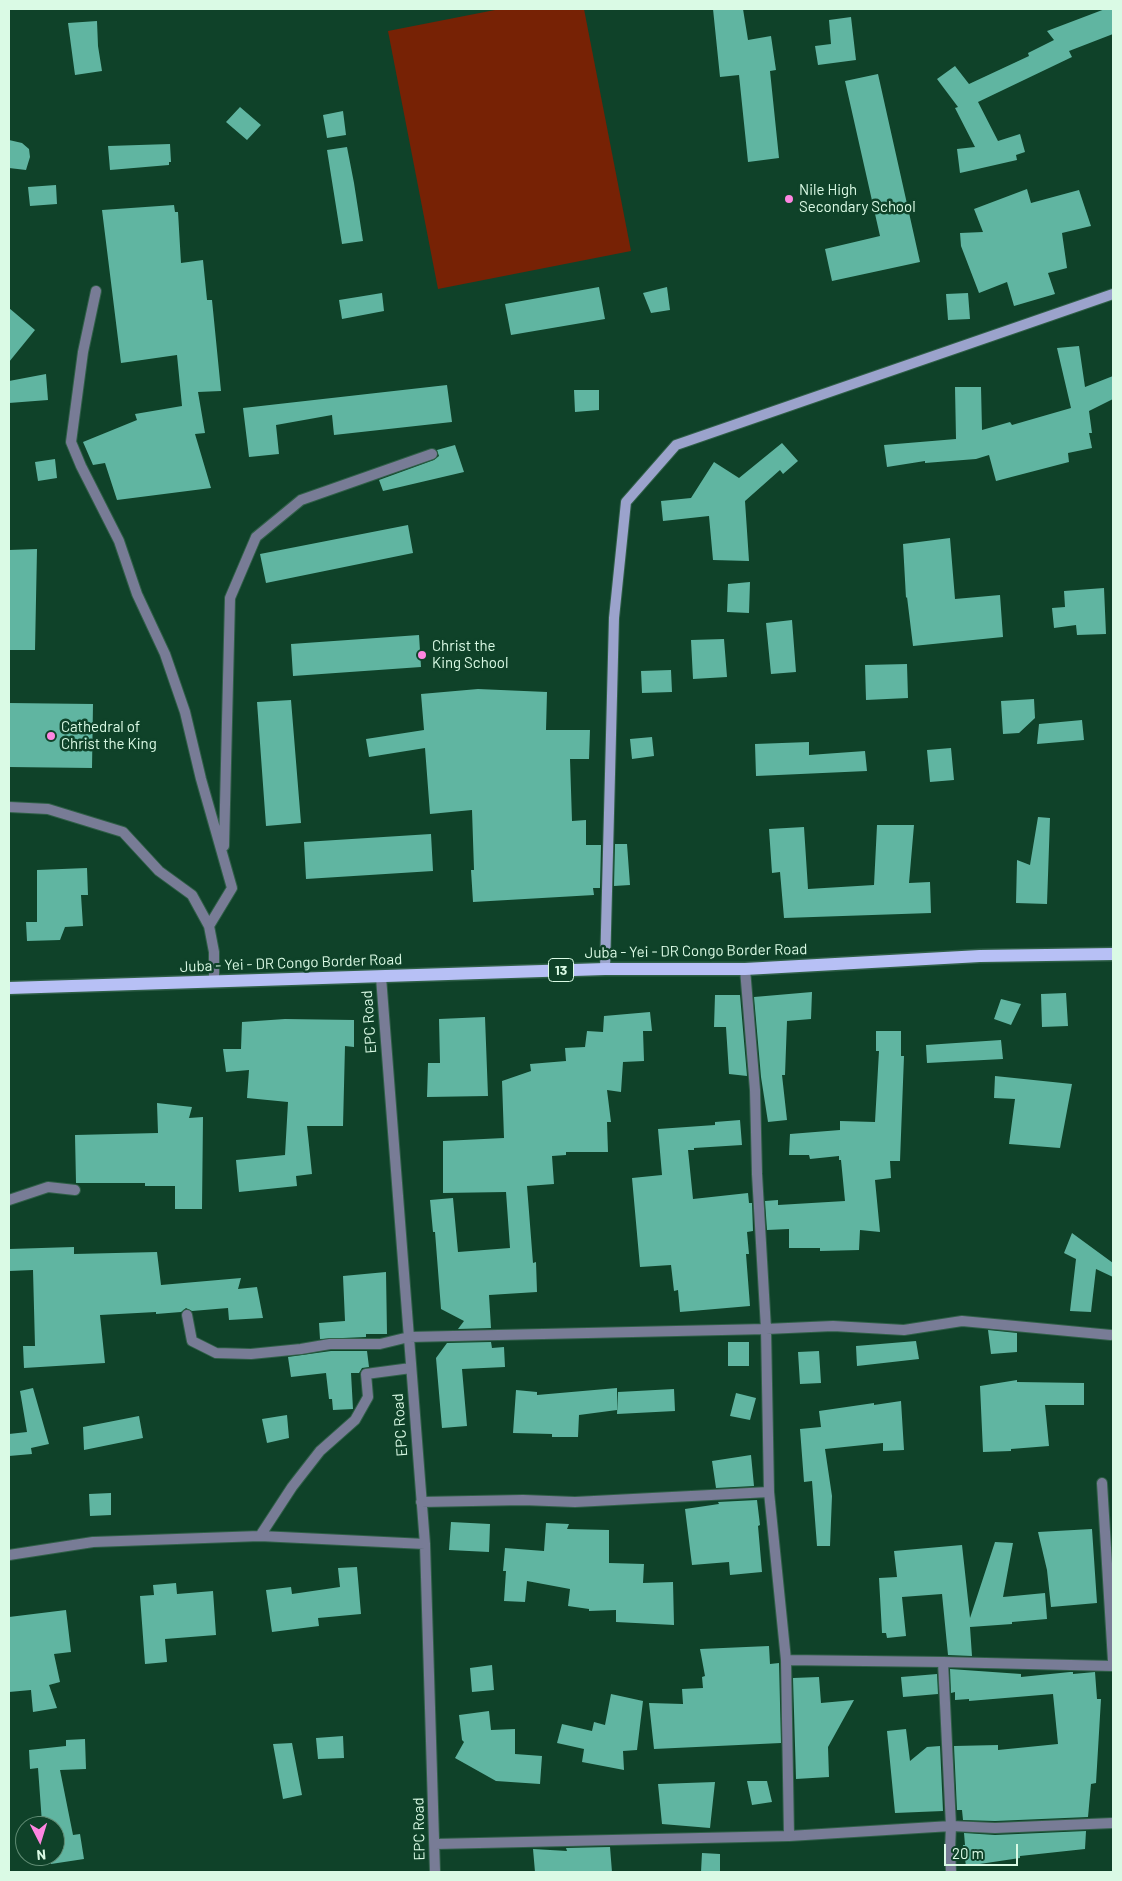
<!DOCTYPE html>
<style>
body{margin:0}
#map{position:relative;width:1122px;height:1881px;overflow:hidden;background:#0f4229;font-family:Barlow,sans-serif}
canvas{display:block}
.frame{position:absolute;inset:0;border:10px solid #dafae5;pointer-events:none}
.north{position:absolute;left:15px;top:1816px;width:50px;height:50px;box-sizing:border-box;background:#0f4229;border:1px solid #608c74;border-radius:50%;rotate:175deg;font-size:14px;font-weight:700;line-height:20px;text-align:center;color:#dafae5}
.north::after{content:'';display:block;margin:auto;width:18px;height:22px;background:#fe86e1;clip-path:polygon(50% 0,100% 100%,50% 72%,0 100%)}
.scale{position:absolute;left:944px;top:1844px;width:74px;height:22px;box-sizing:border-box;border:2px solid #dafae5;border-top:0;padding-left:6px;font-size:15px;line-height:18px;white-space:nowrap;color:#dafae5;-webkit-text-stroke:4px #0f4229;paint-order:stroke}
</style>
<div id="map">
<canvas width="1122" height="1881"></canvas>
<div class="frame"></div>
<div class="north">N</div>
<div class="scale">20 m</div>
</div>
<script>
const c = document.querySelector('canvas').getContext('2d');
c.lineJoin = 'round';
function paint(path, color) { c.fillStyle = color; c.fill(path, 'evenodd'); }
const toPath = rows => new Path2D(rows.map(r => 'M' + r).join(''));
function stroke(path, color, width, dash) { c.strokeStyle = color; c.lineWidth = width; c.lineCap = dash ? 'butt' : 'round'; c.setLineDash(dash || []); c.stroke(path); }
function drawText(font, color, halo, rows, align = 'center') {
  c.font = font + ' Barlow,sans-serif'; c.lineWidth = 5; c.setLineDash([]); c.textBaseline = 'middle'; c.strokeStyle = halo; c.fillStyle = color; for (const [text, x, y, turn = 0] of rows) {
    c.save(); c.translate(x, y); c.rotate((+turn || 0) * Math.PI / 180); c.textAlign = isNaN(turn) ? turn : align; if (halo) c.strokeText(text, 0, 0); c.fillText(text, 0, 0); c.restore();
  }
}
const green = toPath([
 [500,9,584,9,631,251,438,289,388,31]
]);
const building = toPath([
 [713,9,743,9,748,40,771,36,776,70,770,71,779,158,748,162,739,75,720,77],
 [1105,9,1113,9,1113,34,1069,51,1072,57,978,102,998,141,1020,134,1025,152,1016,155,1017,160,960,173,957,149,975,147,955,108,958,107,937,79,955,66,969,84,1029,56,1028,53,1054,40,1047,31],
 [851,17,856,60,818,65,815,46,831,44,829,20],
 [97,21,98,46,102,71,75,75,68,23],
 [878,74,920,262,832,281,825,249,880,236,845,81],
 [240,107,261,125,247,140,226,122],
 [343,111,346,135,327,138,323,115],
 [9,140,22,143,29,149,30,157,26,170,9,168],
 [170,144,171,162,169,162,169,165,110,170,108,146],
 [347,147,354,183,363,241,342,244,327,150],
 [56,185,57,204,30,206,28,187],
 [1027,189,1031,203,1079,190,1091,226,1062,233,1067,268,1048,273,1055,294,1014,306,1007,282,979,293,961,246,960,233,983,232,974,209],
 [174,205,175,212,178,212,181,263,203,260,207,300,212,300,221,391,198,392,205,433,195,434,211,488,117,500,105,463,93,465,83,442,137,420,135,414,182,406,177,355,121,363,102,210],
 [599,287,605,319,511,335,505,304],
 [667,287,670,310,651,313,643,293],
 [382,293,384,311,342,319,339,300],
 [968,293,970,319,948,320,946,294],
 [9,308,35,330,9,362],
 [1079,346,1085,387,1113,376,1113,399,1089,411,1092,433,1089,433,1092,448,1068,453,1069,462,996,481,989,455,976,459,925,463,925,461,887,467,884,445,956,439,955,387,981,387,982,430,1010,422,1012,425,1071,408,1057,348],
 [46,374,48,400,9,403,9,381],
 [447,385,452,422,334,435,332,415,276,425,279,454,249,457,243,408],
 [574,390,599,390,599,410,575,412],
 [782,443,798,461,783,474,780,470,745,501,749,561,713,560,709,516,663,521,661,501,691,498,714,462,739,478],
 [455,445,464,472,383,491,379,480,434,460,439,456,437,450],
 [55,459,57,478,38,481,35,462],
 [408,525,413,553,266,583,260,554],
 [950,538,955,599,1000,595,1003,637,913,646,907,597,906,598,903,544],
 [37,549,35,650,9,650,9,550],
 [750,582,749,613,727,612,728,584],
 [1104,588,1106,634,1077,635,1076,625,1054,628,1052,608,1065,607,1064,591],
 [792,620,796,672,771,674,766,623],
 [419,635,421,667,293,676,291,644],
 [724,639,727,677,693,679,691,640],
 [907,664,908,698,866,700,865,665],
 [671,670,672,692,642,693,641,671],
 [478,689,547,692,546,730,590,730,589,759,570,759,572,821,586,820,586,845,601,845,600,888,593,888,594,895,473,902,471,870,474,870,472,810,430,814,425,748,369,757,366,739,424,730,421,694],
 [1034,699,1035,718,1019,733,1003,734,1001,701],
 [291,700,301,823,266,826,257,702],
 [9,703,93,704,92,768,9,767],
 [1082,720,1084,740,1037,744,1039,724],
 [652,737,654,756,632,759,630,739],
 [809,742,809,755,865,751,867,771,756,776,755,744],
 [951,748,954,780,930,782,927,750],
 [1038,817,1050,818,1047,904,1016,903,1017,860,1030,865],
 [877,825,914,825,909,883,930,882,931,913,784,918,780,872,772,873,769,829,804,827,808,889,874,885],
 [431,834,433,871,306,879,304,842],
 [615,844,627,844,630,885,614,886],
 [87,868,88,895,81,895,83,926,65,927,60,940,27,941,26,922,37,922,37,870],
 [812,992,811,1019,787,1021,785,1075,782,1075,787,1120,768,1122,761,1077,754,997],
 [1066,993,1068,1026,1042,1027,1041,994],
 [715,995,740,995,747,1076,729,1074,726,1027,714,1027],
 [1001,999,1021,1004,1011,1025,994,1019],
 [650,1012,652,1031,643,1031,644,1061,623,1062,621,1092,607,1090,611,1122,607,1122,608,1152,566,1152,566,1155,552,1156,554,1184,527,1186,533,1263,536,1262,537,1292,489,1295,491,1328,458,1329,464,1321,441,1309,435,1232,433,1232,430,1200,453,1198,458,1252,510,1248,506,1192,443,1193,443,1141,504,1138,502,1081,531,1071,530,1064,566,1061,565,1048,585,1047,587,1031,603,1032,604,1016],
 [485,1017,488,1096,427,1097,428,1063,440,1063,439,1019],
 [285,1019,354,1020,354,1047,345,1046,343,1126,307,1126,312,1174,296,1176,297,1186,239,1192,236,1160,285,1155,288,1102,247,1098,249,1070,226,1072,223,1049,241,1049,242,1022],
 [876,1031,901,1031,901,1056,904,1056,900,1161,890,1161,891,1178,875,1180,880,1232,860,1230,859,1250,820,1251,820,1248,789,1248,789,1229,767,1230,765,1201,778,1200,778,1205,845,1201,841,1160,839,1160,839,1156,810,1159,809,1155,789,1155,790,1134,840,1130,840,1121,875,1122,879,1051,876,1051],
 [1001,1040,1003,1059,927,1063,926,1045],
 [995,1076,1072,1084,1060,1148,1009,1144,1015,1099,994,1098],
 [157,1103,192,1107,189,1118,203,1117,202,1209,175,1209,175,1186,145,1186,145,1183,76,1183,75,1135,158,1133],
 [740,1120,742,1145,694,1148,694,1150,688,1150,693,1199,748,1193,749,1203,752,1203,753,1231,747,1232,749,1254,746,1254,750,1306,680,1312,678,1290,674,1291,671,1265,640,1267,632,1178,662,1175,658,1129,715,1125,715,1122],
 [1072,1233,1113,1263,1113,1277,1096,1269,1091,1312,1070,1311,1076,1259,1064,1253],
 [74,1247,74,1254,157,1252,161,1285,241,1278,238,1289,257,1287,263,1318,229,1320,228,1308,192,1311,186,1308,181,1312,156,1314,156,1312,100,1315,105,1363,24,1368,23,1346,35,1346,33,1270,9,1271,9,1249],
 [386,1272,387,1334,366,1334,366,1337,320,1339,319,1323,345,1321,343,1276],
 [988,1330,1017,1333,1017,1352,991,1354],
 [916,1341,919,1359,857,1366,856,1346],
 [491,1342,492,1348,504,1347,505,1367,462,1369,467,1426,442,1428,436,1358,447,1343],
 [728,1342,749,1342,749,1366,728,1366],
 [331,1351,367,1351,369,1367,362,1368,359,1373,351,1373,353,1409,333,1410,332,1399,329,1399,326,1373,291,1377,288,1357],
 [819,1351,821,1383,800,1384,798,1352],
 [1017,1380,1017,1382,1084,1383,1084,1405,1045,1405,1049,1446,1011,1449,1011,1451,983,1452,980,1386],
 [33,1388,49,1444,31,1448,32,1454,9,1456,9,1434,27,1432,20,1391],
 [617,1388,617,1410,579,1415,578,1437,552,1437,552,1434,513,1433,516,1390,537,1392,537,1395],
 [674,1389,675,1411,617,1414,618,1392],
 [736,1393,756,1398,750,1420,730,1416],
 [901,1401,904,1450,883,1451,883,1443,825,1449,832,1496,830,1546,817,1546,812,1481,804,1482,800,1429,821,1427,819,1411,874,1403,874,1405],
 [287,1415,289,1438,267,1443,262,1419],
 [139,1416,143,1438,84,1450,83,1427],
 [751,1455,754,1486,716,1488,712,1461],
 [111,1493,111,1515,90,1516,89,1494],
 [757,1500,760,1525,758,1526,762,1572,730,1575,729,1562,692,1565,685,1509,719,1504,718,1502],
 [451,1522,490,1524,489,1552,449,1550],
 [546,1523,569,1524,567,1529,609,1530,609,1563,644,1564,643,1583,673,1582,674,1625,616,1622,616,1610,589,1611,589,1609,568,1606,570,1589,527,1581,525,1602,504,1601,506,1571,503,1571,505,1548,544,1551],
 [1092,1529,1097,1603,1051,1607,1047,1570,1038,1532],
 [995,1542,1013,1543,1003,1597,1045,1593,1047,1619,1012,1622,1012,1624,970,1627,972,1656,948,1655,942,1594,902,1597,906,1636,887,1638,886,1633,882,1633,879,1578,897,1577,894,1551,962,1545,970,1618],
 [357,1567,361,1614,318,1618,319,1626,272,1632,266,1590,291,1587,292,1594,340,1587,338,1568],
 [176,1583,177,1594,213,1591,216,1635,165,1639,167,1662,145,1664,140,1596,154,1595,153,1585],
 [66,1610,71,1652,54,1654,60,1682,49,1685,57,1708,33,1712,31,1690,9,1692,9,1617],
 [769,1646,770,1664,779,1663,781,1743,654,1749,649,1703,683,1704,682,1689,703,1688,702,1677,705,1676,700,1649],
 [492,1665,494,1690,472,1692,470,1668],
 [950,1669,1021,1674,1021,1677,1070,1672,1073,1672,1073,1674,1095,1672,1097,1699,1101,1699,1096,1783,1091,1784,1088,1817,995,1821,963,1820,962,1810,957,1810,954,1746,998,1745,998,1750,1058,1744,1053,1694,969,1701,969,1699,955,1700,955,1692,951,1693],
 [937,1674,938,1694,903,1697,901,1677],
 [819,1677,821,1703,854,1700,828,1747,829,1777,796,1779,793,1678],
 [611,1694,643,1701,637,1750,623,1751,624,1770,582,1762,584,1749,557,1743,562,1724,592,1731,594,1722,605,1725],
 [489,1711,491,1730,515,1729,515,1754,542,1756,540,1784,496,1781,455,1758,464,1742,462,1740,459,1715],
 [906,1729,910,1761,927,1747,940,1746,943,1811,895,1813,887,1731],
 [343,1736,344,1758,318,1759,316,1738],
 [85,1739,86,1769,60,1770,73,1835,80,1834,84,1859,51,1864,50,1856,55,1856,55,1826,47,1826,47,1822,42,1823,38,1768,30,1769,29,1750,66,1746,66,1740],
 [292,1743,302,1795,283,1799,273,1744],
 [747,1781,767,1781,772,1802,752,1805],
 [715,1782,710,1828,662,1824,658,1784],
 [1086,1831,1085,1849,1020,1856,1020,1858,966,1866,963,1845,965,1845,964,1833,995,1835],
 [610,1847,612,1872,535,1872,533,1849,567,1851,566,1848],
 [702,1853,720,1854,720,1872,701,1872]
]);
const street = toPath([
 [96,291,83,352,71,442,81,466,119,541,137,594,165,654,185,712,201,779,232,888,209,926],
 [9,807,48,809,123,832,159,871,192,895,209,926,214,952,214,982],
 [224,846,230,598,256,537,301,500,432,454],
 [745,969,755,1090,757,1174,766,1329,769,1492,786,1660,789,1836],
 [381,977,425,1544,435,1872],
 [9,1200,48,1187,75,1190],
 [187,1315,192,1341,216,1353,251,1354,301,1349,330,1344,380,1344,409,1337,766,1329,833,1326,904,1330,962,1321,1111,1335],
 [1102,1483,1113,1661],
 [421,1502,523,1500,575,1502,769,1492],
 [260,1536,292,1487,320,1451,355,1420,368,1397,366,1374,411,1368],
 [9,1555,93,1542,260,1536,425,1544],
 [786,1660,943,1662],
 [435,1844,789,1836,951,1826,995,1828,1113,1823],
 [951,1872,950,1850,951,1826,943,1662,1113,1666]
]);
const secondary = toPath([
 [605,969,614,618,626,502,676,445,1113,294]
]);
const primary = toPath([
 [9,988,605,969,745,969,980,956,1113,954]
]);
const markers = [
 [789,199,5,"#fe86e1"],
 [422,655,5,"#fe86e1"],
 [51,736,5,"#fe86e1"]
];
const shields = [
 [561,970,25]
];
const shieldNames = [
 ["13",561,970]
];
const poiNames = [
 ["Nile High",799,190],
 ["Secondary School",799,207],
 ["Christ the",432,646],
 ["King School",432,663],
 ["Cathedral of",61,727],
 ["Christ the King",61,744]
];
const streetNames = [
 ["Juba - Yei - DR Congo Border Road",696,951,-1],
 ["Juba - Yei - DR Congo Border Road",291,963,-2],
 ["EPC Road",369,1022,-94],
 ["EPC Road",400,1425,-94],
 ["EPC Road",419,1829,-91]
];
paint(green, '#772205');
paint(building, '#60b5a1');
stroke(street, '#2f5f47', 12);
stroke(secondary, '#2f5f47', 12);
stroke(primary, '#2f5f47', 15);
stroke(street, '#787c96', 10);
stroke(secondary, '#9ba3cc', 10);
stroke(primary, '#b7c0f5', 12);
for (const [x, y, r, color] of markers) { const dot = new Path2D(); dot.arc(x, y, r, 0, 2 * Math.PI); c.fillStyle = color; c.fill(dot); stroke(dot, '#0f4229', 2); }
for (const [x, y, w] of shields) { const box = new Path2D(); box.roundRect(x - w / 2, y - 11.5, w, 23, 4); c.fillStyle = '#0f4229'; c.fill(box); stroke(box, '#dafae5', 1); }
drawText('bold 14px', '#dafae5', null, shieldNames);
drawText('15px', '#dafae5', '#0f4229', poiNames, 'left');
drawText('15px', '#dafae5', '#0f4229', streetNames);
</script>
